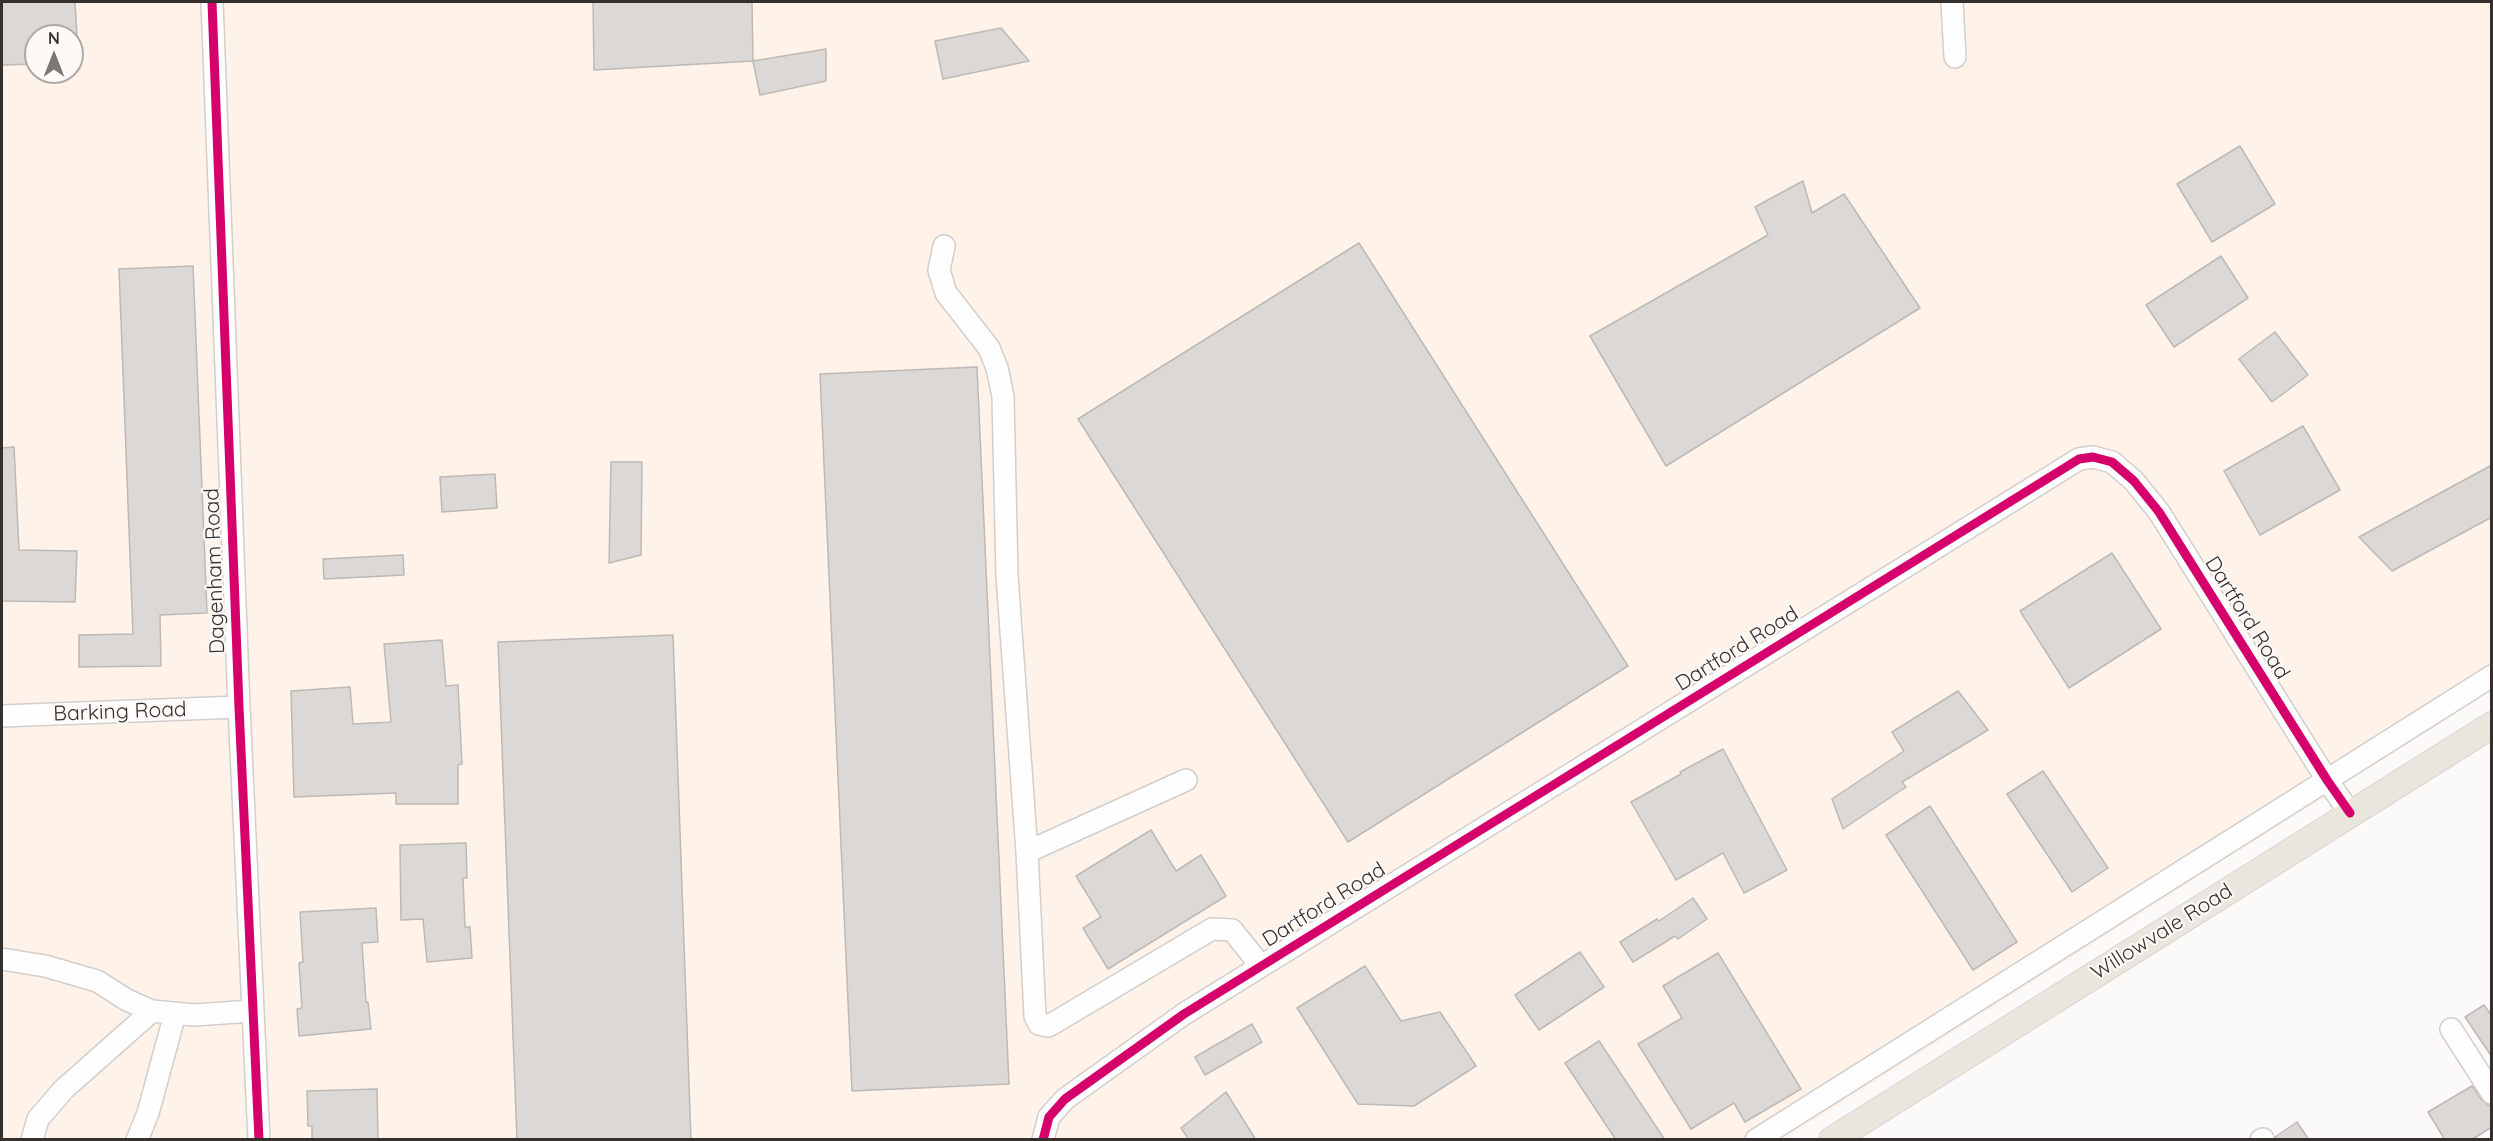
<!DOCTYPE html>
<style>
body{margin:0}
#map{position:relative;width:2493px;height:1141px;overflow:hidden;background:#fcfaf8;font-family:Quicksand,sans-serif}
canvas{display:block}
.frame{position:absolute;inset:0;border:3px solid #35302d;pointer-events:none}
.north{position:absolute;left:24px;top:24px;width:60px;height:60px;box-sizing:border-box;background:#fef9f6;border:2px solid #aea9a6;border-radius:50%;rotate:0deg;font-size:16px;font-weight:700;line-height:24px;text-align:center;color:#35302d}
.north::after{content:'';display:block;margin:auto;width:21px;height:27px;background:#7b7774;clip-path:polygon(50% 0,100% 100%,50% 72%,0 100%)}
</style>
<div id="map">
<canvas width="2493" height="1141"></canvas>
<div class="frame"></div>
<div class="north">N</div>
</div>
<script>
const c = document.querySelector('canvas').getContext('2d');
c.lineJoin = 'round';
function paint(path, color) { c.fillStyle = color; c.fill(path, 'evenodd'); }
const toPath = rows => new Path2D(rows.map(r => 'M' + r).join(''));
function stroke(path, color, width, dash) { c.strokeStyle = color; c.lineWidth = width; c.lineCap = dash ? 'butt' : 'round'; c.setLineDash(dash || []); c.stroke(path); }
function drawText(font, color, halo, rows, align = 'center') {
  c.font = font + ' Quicksand,sans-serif'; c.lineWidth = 4.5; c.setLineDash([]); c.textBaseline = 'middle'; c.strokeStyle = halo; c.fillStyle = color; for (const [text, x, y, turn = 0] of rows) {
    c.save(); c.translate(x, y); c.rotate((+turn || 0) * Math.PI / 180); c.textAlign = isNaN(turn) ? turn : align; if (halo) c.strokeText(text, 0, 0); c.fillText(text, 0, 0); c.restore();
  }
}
const industrial = toPath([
 [2,2,2491,2,2491,691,1785,1139,2,1140],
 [36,36,72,36,72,72,36,72]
]);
const building = toPath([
 [2,2,75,2,77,36,36,36,36,64,2,65,2,2],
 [593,2,752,2,753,61,594,70,593,2],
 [1001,28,1029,61,943,79,935,41,1001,28],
 [826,49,826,81,760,95,753,61,826,49],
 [2240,146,2275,204,2212,242,2177,184,2240,146],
 [1803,181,1812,213,1844,194,1920,308,1666,466,1590,336,1768,235,1755,207,1803,181],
 [1359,243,1628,666,1348,842,1078,419,1359,243],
 [2221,256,2248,298,2174,347,2146,305,2221,256],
 [193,266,207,613,160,615,161,666,79,667,79,635,133,634,119,269,193,266],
 [2275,332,2308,375,2272,402,2239,359,2275,332],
 [977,367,1009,1084,852,1091,820,374,977,367],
 [2303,426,2340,490,2260,535,2224,471,2303,426],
 [14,447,19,550,77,551,75,602,2,601,2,448,14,447],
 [611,462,642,462,641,555,609,563,611,462],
 [2492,465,2492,517,2392,571,2359,537,2492,465],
 [495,474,497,508,442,512,440,477,495,474],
 [2112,553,2161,629,2069,688,2020,611,2112,553],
 [403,555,404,575,324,579,323,559,403,555],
 [673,635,691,1140,517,1140,498,642,673,635],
 [442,640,446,686,458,685,462,764,458,765,458,804,396,804,396,793,294,797,291,691,350,687,353,724,391,722,384,644,442,640],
 [1958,691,1988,730,1902,782,1906,787,1843,829,1832,799,1904,751,1892,732,1958,691],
 [1723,749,1787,870,1744,893,1723,853,1676,880,1631,802,1681,774,1680,772,1723,749],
 [2043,771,2108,868,2072,892,2007,794,2043,771],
 [1930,806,2017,942,1973,970,1886,835,1930,806],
 [1151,830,1176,871,1201,855,1226,896,1108,969,1083,928,1101,917,1076,876,1151,830],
 [466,843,467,878,463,878,465,927,470,927,472,958,427,962,423,919,401,920,400,845,466,843],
 [1693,898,1707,919,1678,939,1675,936,1633,962,1620,942,1657,919,1659,921,1693,898],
 [376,908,378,942,362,943,366,1002,368,1002,371,1029,299,1036,297,1009,302,1008,299,963,303,962,300,912,376,908],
 [1580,952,1604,987,1539,1030,1515,995,1580,952],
 [1718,953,1801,1089,1745,1122,1734,1103,1691,1129,1638,1044,1682,1018,1663,986,1718,953],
 [1365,966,1401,1021,1440,1012,1476,1066,1414,1106,1358,1104,1297,1008,1365,966],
 [2484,1005,2492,1016,2492,1057,2465,1017,2484,1005],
 [1252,1024,1262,1042,1205,1075,1195,1057,1252,1024],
 [1599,1041,1665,1140,1616,1140,1565,1063,1599,1041],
 [2472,1086,2482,1100,2492,1108,2492,1127,2471,1140,2445,1140,2428,1112,2472,1086],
 [377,1089,378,1140,312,1140,312,1126,308,1126,307,1091,377,1089],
 [1226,1092,1256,1140,1189,1140,1181,1128,1226,1092],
 [2297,1122,2309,1140,2276,1140,2275,1137,2297,1122]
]);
const minor = toPath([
 [212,2,239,707,259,1140],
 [1952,2,1955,57],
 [944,246,939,270,946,293,989,348,997,368,1003,396,1007,576,1027,852],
 [2,716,239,707],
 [1186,780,1027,852,1035,1016,1039,1024,1048,1026,1057,1021,1212,929,1232,930,1261,966],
 [2,959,45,966,97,981,127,1000,152,1011,194,1015,253,1011],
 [2451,1029,2492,1093],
 [32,1140,38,1119,64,1089,152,1011],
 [137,1140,148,1113,175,1014],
 [1043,1140,1049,1117,1065,1099,1184,1014,2079,459,2093,457,2112,462,2134,481,2159,512,2327,780,2350,813],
 [1756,1140,2492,676],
 [2261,1140,2263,1139]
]);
const major = toPath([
 [1832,1140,2492,725]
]);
const cycleway = toPath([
 [212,2,239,707,259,1140],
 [1043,1140,1049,1117,1065,1099,1184,1014,2079,459,2093,457,2112,462,2134,481,2159,512,2327,780,2350,813]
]);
const streetNames = [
 ["Dagenham Road",215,571,-92],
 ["Dartford Road",2247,618,58],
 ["Dartford Road",1737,649,-32],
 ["Barking Road",120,712,-2],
 ["Dartford Road",1324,905,-32],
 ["Willowvale Road",2162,932,-32]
];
paint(industrial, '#fef2e9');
paint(building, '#dcd8d6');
stroke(building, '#bcb9b7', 1.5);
stroke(minor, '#d2cecc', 24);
stroke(major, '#d6d4d3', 28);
stroke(minor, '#fffefe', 21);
stroke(major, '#e9e6de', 26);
stroke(cycleway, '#d6006c', 9);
drawText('21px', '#35302d', '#fef9f6', streetNames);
</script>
